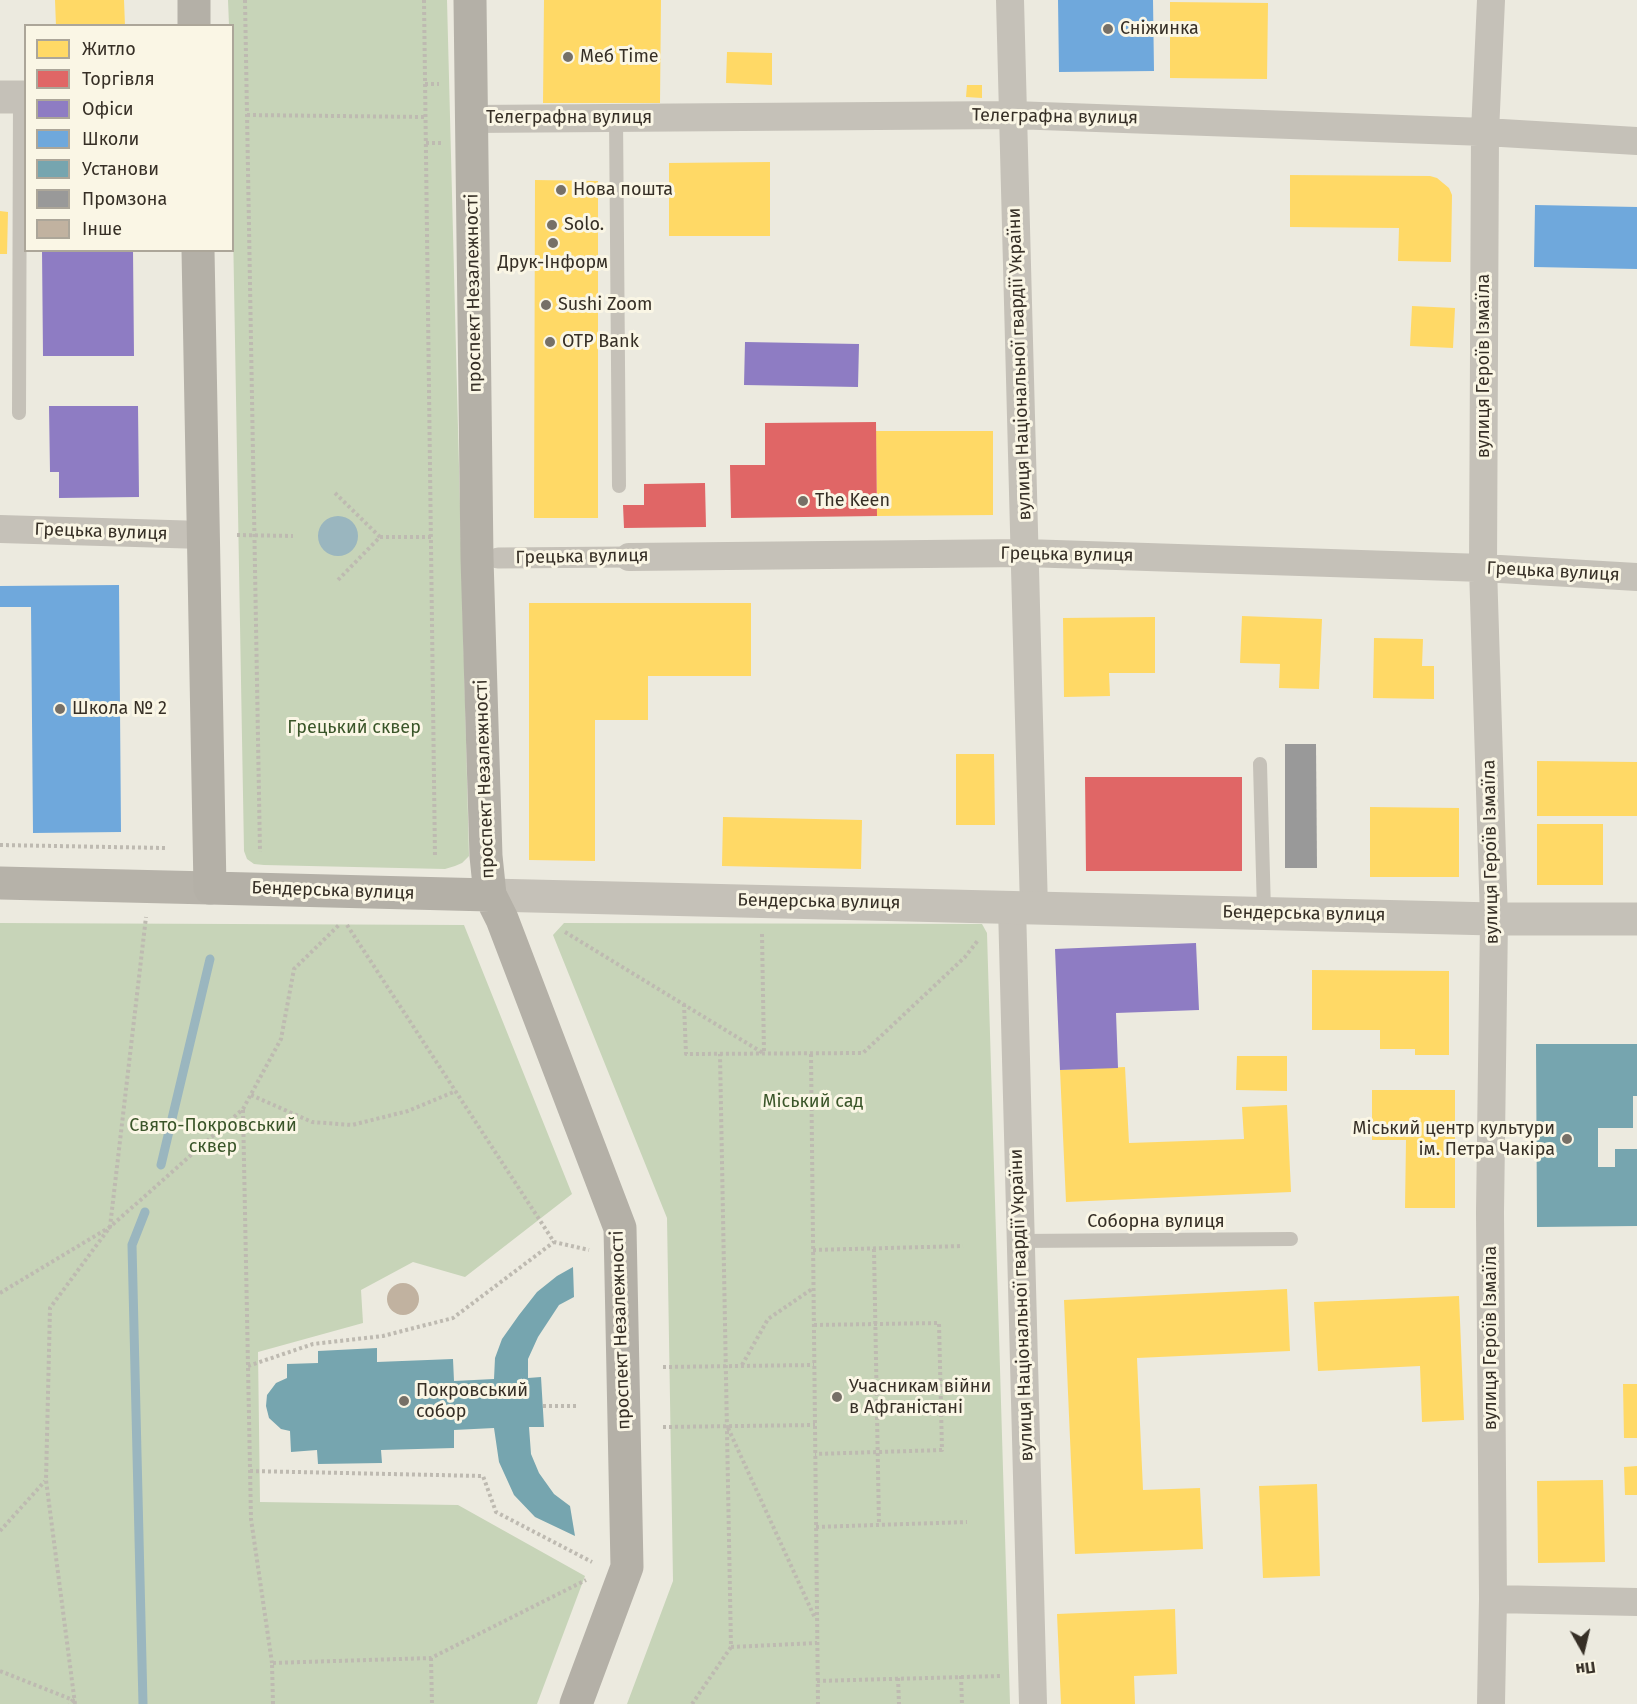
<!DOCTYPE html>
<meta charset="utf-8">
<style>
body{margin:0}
#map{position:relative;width:1637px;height:1704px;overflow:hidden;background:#eceadf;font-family:"Fira Sans",sans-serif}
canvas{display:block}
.legend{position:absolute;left:24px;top:24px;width:210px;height:228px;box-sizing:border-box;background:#faf6e5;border:2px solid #aca699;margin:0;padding:8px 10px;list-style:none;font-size:18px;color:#362f26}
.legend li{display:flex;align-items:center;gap:12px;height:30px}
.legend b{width:30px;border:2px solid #aca699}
.north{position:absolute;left:1553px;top:1620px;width:60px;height:60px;-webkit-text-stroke:4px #faf6e5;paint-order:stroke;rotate:172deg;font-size:16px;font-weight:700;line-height:24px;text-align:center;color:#362f26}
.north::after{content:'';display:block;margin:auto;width:21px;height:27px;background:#362f26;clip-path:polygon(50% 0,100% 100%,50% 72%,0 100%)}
</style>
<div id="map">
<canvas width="1637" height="1704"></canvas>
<ul class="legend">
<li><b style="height:16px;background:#ffd966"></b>Житло</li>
<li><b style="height:16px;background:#e06666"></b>Торгівля</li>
<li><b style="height:16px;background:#8e7cc3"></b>Офіси</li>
<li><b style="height:16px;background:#6fa8dc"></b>Школи</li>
<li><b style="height:16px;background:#76a5af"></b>Установи</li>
<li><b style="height:16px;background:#999"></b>Промзона</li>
<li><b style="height:16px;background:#c1b2a0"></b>Інше</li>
</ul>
<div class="north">Пн</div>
</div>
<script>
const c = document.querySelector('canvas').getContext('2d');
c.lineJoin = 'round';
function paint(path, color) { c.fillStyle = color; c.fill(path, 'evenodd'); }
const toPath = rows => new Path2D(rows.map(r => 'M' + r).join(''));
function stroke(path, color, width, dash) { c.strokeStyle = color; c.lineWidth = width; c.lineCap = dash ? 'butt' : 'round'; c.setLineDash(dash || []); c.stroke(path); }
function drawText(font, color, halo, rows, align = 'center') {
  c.font = font + ' "Fira Sans",sans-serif'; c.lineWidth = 6; c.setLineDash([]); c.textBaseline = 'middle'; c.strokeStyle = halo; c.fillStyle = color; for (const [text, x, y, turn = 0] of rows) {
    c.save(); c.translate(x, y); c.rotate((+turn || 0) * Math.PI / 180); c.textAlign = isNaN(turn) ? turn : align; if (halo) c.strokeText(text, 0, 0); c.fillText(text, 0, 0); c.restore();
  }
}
const green = toPath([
 [228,0,447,0,469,856,462,863,455,866,445,869,264,865,254,864,247,859,244,851,233,228,232,26,229,25],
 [0,923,464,925,572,1194,465,1277,413,1262,361,1290,363,1323,258,1352,260,1502,458,1505,585,1576,537,1704,0,1704],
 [564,923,982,924,987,933,1010,1704,627,1704,673,1581,667,1218,553,935]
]);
const water = toPath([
 '318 536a20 20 0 1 1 40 0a20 20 0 1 1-40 0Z'
]);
const homes = toPath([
 [55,0,124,0,125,26,56,26],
 [544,0,661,0,660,103,543,103],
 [1170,2,1268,3,1267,79,1170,78],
 [727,52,772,53,772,85,726,83],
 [967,85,982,85,982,98,966,97],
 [770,162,770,236,669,236,669,163],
 [1290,175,1430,176,1437,178,1449,188,1452,195,1451,262,1398,261,1399,228,1290,227],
 [535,180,598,181,598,518,534,518],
 [0,211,8,212,7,254,0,254],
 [1412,306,1455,308,1453,348,1410,346],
 [876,431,993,431,993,515,877,516],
 [529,603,751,603,751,676,648,676,648,720,595,720,595,861,529,860],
 [1242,616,1322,619,1319,689,1279,688,1280,664,1240,663],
 [1155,617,1155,673,1109,673,1110,696,1064,697,1063,618],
 [1374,638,1423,639,1422,666,1434,666,1434,699,1373,698],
 [956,754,994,754,995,825,956,825],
 [1537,761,1637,762,1637,816,1537,816],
 [1370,807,1459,808,1459,877,1370,877],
 [723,817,862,820,861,869,722,866],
 [1537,824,1603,824,1603,885,1537,885],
 [1312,970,1449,971,1449,1055,1415,1055,1415,1049,1380,1049,1380,1030,1312,1030],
 [1237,1056,1287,1056,1287,1091,1236,1090],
 [1125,1067,1129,1143,1244,1139,1242,1107,1287,1105,1291,1192,1066,1202,1060,1070],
 [1372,1090,1455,1090,1455,1208,1405,1208,1406,1140,1372,1140],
 [1287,1289,1290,1351,1137,1358,1143,1490,1200,1488,1203,1549,1075,1554,1064,1300],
 [1459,1296,1464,1420,1422,1422,1420,1366,1318,1371,1314,1302],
 [1623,1384,1637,1384,1637,1438,1624,1438],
 [1637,1466,1637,1495,1625,1495,1624,1467],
 [1603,1480,1605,1562,1538,1563,1537,1481],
 [1317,1484,1320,1576,1263,1578,1259,1486],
 [1175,1609,1177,1674,1134,1676,1135,1704,1061,1704,1057,1614]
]);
const shops = toPath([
 [876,422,877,516,731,518,730,465,765,465,765,423],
 [705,483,706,527,624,528,623,505,644,505,644,484],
 [1085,777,1242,777,1242,871,1086,871]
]);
const offices = toPath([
 [42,250,133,250,134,356,43,356],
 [745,342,859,344,858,387,744,385],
 [49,406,138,406,139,497,59,498,59,472,50,472],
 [1196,943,1199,1010,1116,1013,1118,1068,1060,1070,1055,949]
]);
const schools = toPath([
 [1058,0,1153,0,1154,71,1059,72],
 [1535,205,1637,207,1637,269,1534,267],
 [119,585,121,832,33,833,31,607,0,607,0,586]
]);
const public = toPath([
 [1536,1044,1637,1044,1637,1096,1633,1096,1633,1128,1598,1128,1598,1167,1615,1167,1615,1149,1637,1149,1637,1226,1537,1227],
 [573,1267,574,1297,559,1305,538,1337,528,1359,528,1378,541,1377,544,1427,529,1427,531,1454,539,1473,554,1494,570,1506,575,1536,535,1517,514,1495,499,1462,494,1428,454,1430,454,1448,381,1450,382,1463,318,1464,317,1450,291,1452,290,1431,281,1429,269,1418,266,1406,267,1395,276,1383,287,1378,287,1364,318,1363,318,1351,377,1348,377,1362,453,1359,454,1381,494,1379,495,1358,502,1339,519,1315,537,1292,557,1276]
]);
const industry = toPath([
 [1285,744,1316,744,1317,868,1285,868]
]);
const stream = toPath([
 [161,1165,210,959],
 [143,1704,132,1245,145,1212]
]);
const building = toPath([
 '387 1299a16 16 0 1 1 32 0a16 16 0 1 1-32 0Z'
]);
const path = toPath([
 [245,0,260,852],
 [424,0,435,857],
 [425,84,439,84],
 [247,115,426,117],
 [426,143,441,143],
 [335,493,380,537,338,580],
 [237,535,293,536],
 [380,537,431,537],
 [0,845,165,848],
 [347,925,554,1242,589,1250],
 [565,932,763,1053],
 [762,934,764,1053],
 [684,1004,686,1054,863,1053,965,957,979,939],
 [811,1054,818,1704],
 [251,1095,312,1122,352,1125,408,1111,456,1091],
 [243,1110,251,1519,272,1663],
 [874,1249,879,1525],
 [813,1250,963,1246],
 [0,1293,110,1227,243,1109,281,1039,294,969,340,924],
 [814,1325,939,1323,942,1450,815,1454],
 [742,1365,768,1319,812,1289],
 [248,1366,313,1344,383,1336,453,1318,554,1242],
 [663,1367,814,1365],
 [543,1406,579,1406],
 [663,1427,815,1425],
 [728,1428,815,1618],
 [250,1471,483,1476,496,1512,592,1562],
 [816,1527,967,1522],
 [0,1531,45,1481],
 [731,1647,817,1643],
 [431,1658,432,1704],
 [0,1671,73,1700,69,1704],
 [961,1676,962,1704],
 [898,1678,899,1704],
 [817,1681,1000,1676],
 [75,1704,46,1480,50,1308,110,1227,146,917],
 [273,1704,272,1663,431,1658,586,1580],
 [692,1704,731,1647,720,1054]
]);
const service = toPath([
 [616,117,619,486],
 [19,413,20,97],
 [1260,764,1264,912],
 [1020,1241,1291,1239]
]);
const pedestrian = toPath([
 [498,558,629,557]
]);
const minor = toPath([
 [1010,0,1034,909],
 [472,119,1013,115,1485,132,1637,141],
 [0,529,203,535],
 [629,557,1025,553,1483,568,1637,577],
 [1012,907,1033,1704],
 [1493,1599,1637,1602],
 [1491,1704,1493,1599,1490,1212,1494,919,1483,568,1485,132,1491,0]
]);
const tertiary = toPath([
 [0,97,26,97],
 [490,895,1494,919,1637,919]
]);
const secondary = toPath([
 [0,883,210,888]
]);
const primary = toPath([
 [194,0,194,26],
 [470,0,477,558,486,856,490,895,502,919,620,1228,627,1567,576,1704],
 [198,250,210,888,490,895]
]);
const markers = [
 [1108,29,6,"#767067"],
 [568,57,6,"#767067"],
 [561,190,6,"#767067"],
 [552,225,6,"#767067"],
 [553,243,6,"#767067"],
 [546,305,6,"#767067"],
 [550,342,6,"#767067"],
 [803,501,6,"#767067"],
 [60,709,6,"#767067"],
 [1567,1139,6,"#767067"],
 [837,1397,6,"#767067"],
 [404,1401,6,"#767067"]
];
const poiNames = [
 ["Сніжинка",1120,29],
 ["Меб Time",580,57],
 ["Нова пошта",573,190],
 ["Solo.",564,225],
 ["Друк-Інформ",553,263,"center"],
 ["Sushi Zoom",558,305],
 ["OTP Bank",562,342],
 ["The Keen",815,501],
 ["Школа № 2",72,709],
 ["Міський центр культури",1555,1129,"right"],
 ["ім. Петра Чакіра",1555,1150,"right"],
 ["Учасникам війни",849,1387],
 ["в Афганістані",849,1408],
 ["Покровський",416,1391],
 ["собор",416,1412]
];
const streetNames = [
 ["Телеграфна вулиця",1055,117,1],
 ["Телеграфна вулиця",569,118],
 ["проспект Незалежності",474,293,-91],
 ["вулиця Національної гвардії України",1020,364,-92],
 ["вулиця Героїв Ізмаїла",1484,366,-90],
 ["Грецька вулиця",101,532,2],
 ["Грецька вулиця",1067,555,1],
 ["Грецька вулиця",582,557,-1],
 ["Грецька вулиця",1553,572,3],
 ["проспект Незалежності",485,779,-92],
 ["вулиця Героїв Ізмаїла",1491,852,-91],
 ["Бендерська вулиця",333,891,2],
 ["Бендерська вулиця",819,902,1],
 ["Бендерська вулиця",1304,914,1],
 ["Соборна вулиця",1156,1222],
 ["вулиця Національної гвардії України",1022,1305,-92],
 ["проспект Незалежності",621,1330,-92],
 ["вулиця Героїв Ізмаїла",1491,1338,-90]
];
const parkNames = [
 ["Грецький сквер",354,728],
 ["Міський сад",813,1102],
 ["Свято-Покровський",213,1126],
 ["сквер",213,1147]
];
paint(green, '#c7d4b8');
paint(water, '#9ab6bf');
paint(homes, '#ffd966');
paint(shops, '#e06666');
paint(offices, '#8e7cc3');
paint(schools, '#6fa8dc');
paint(public, '#76a5af');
paint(industry, '#999');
stroke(stream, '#9ab6bf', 9);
paint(building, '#c1b2a0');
stroke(path, '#bebab1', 4, [3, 3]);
stroke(service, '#c5c1b8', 14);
stroke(pedestrian, '#c5c1b8', 21);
stroke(minor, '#c5c1b8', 28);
stroke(tertiary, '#c5c1b8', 33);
stroke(secondary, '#b6b2a9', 33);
stroke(primary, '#b4b0a7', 33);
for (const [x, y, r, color] of markers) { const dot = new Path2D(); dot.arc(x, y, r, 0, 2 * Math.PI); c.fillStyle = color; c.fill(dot); stroke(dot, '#faf6e5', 2); }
drawText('18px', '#362f26', '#faf6e5', poiNames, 'left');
drawText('18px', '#362f26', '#faf6e5', streetNames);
drawText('18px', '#3a5529', '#faf6e5', parkNames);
</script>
